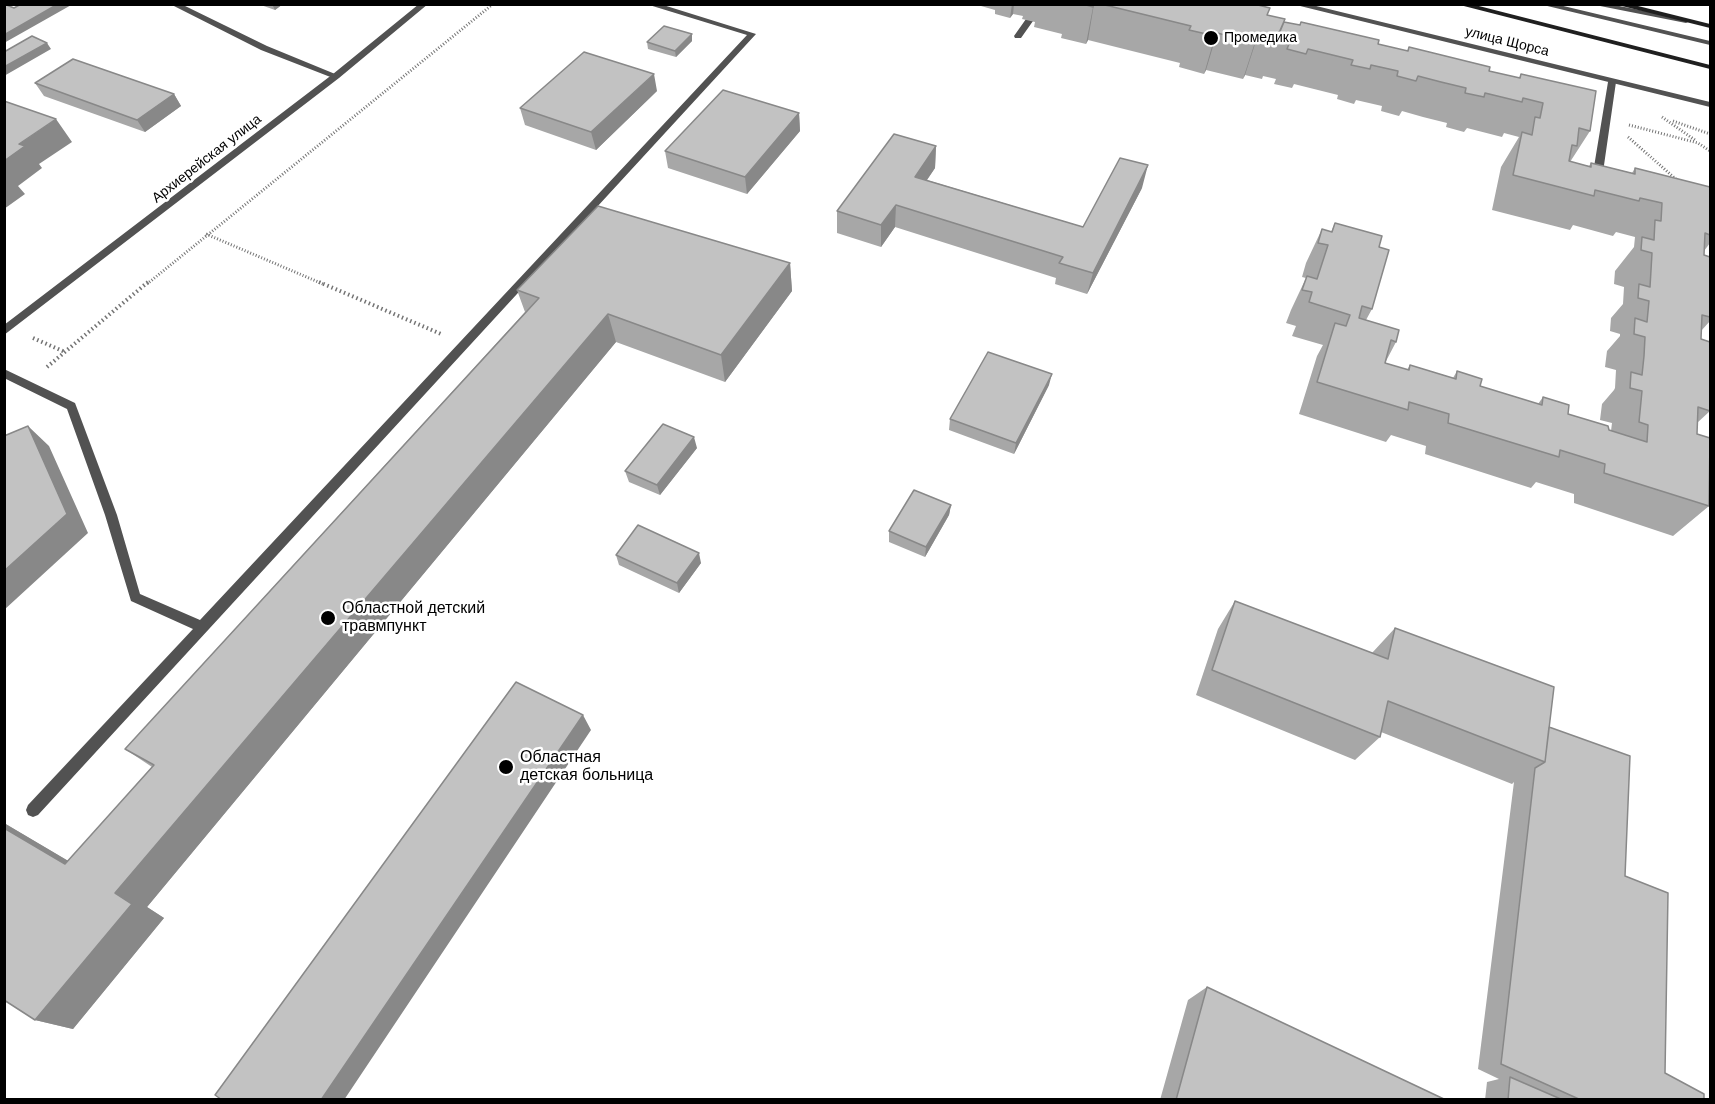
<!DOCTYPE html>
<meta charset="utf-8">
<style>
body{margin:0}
#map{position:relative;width:1715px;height:1104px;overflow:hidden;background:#fff;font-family:"DM Sans",sans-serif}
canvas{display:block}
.frame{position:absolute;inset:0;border:6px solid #000;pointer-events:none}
</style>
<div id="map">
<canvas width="1715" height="1104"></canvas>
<div class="frame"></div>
</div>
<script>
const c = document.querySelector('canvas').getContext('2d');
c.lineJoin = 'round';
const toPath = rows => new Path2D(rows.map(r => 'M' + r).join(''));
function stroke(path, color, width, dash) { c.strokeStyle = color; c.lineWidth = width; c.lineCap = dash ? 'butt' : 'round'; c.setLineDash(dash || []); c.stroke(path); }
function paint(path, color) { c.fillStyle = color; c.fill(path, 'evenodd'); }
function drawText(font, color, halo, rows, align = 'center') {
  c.font = font + ' "DM Sans",sans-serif'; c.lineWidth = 5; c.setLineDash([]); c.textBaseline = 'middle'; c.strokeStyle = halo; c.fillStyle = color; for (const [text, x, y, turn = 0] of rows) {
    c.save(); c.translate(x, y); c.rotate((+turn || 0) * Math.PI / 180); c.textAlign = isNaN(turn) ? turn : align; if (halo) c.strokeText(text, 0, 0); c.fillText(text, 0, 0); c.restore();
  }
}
const pathFar1 = toPath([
 [1662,117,1695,140],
 [1673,121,1710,134],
 [1629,125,1698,143,1710,151],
 [1628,137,1678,181],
 [206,234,323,284],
 [147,284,493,4]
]);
const path = toPath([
 [319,282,441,334],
 [33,338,65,352],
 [47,367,148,282]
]);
const service = toPath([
 [170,4,181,4,267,46,340,76,333,78,261,50,170,4],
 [646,4,660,4,756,34,38,815,33,817,28,815,26,810,28,805,193,629,131,601,105,515,67,409,4,378,4,369,75,403,117,515,140,594,200,620,747,35,646,4],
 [1026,19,1033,21,1021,38,1015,38,1014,36,1026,19],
 [1612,79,1616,82,1602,179,1597,182,1592,179,1608,82,1612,79]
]);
const minor = toPath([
 [419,4,428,4,339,78,4,335,4,325,333,74,419,4],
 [1292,4,1308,4,1710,102,1710,107,1292,4],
 [1539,4,1555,4,1710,41,1710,45,1539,4],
 [1590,4,1609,4,1686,19,1690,21,1686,23,1590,4]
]);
const secondary = toPath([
 [1456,4,1471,4,1710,65,1710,69,1456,4],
 [1614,4,1630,4,1710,24,1710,28,1614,4]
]);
const wall = toPath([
 [258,4,283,4,275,10],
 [974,4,1259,4,1258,5,1268,15,1284,22,1407,51,1409,47,1489,71,1519,78,1521,74,1590,131,1570,162,1589,166,1591,163,1632,173,1635,168,1710,187,1710,243,1704,251,1704,255,1710,257,1710,321,1701,331,1701,339,1710,411,1697,423,1697,434,1709,506,1673,536,1574,503,1574,494,1536,482,1531,488,1425,454,1426,446,1391,435,1386,442,1299,414,1317,356,1323,345,1292,336,1296,326,1286,323,1291,310,1306,278,1302,277,1306,263,1322,229,1331,232,1335,223,1379,247,1372,309,1366,320,1396,342,1385,363,1407,370,1410,365,1453,378,1457,371,1480,386,1538,404,1543,397,1568,414,1611,431,1612,423,1600,420,1602,404,1614,390,1615,388,1616,370,1605,367,1607,351,1620,336,1620,334,1610,331,1611,318,1623,304,1624,287,1614,284,1615,271,1634,247,1635,237,1616,232,1613,236,1573,225,1570,230,1492,210,1501,167,1519,137,1504,133,1502,137,1467,128,1464,132,1446,127,1447,123,1423,117,1402,111,1399,116,1381,111,1382,106,1356,100,1354,104,1337,99,1338,95,1294,84,1292,88,1274,84,1276,79,1263,76,1262,79,1245,75,1243,79,1206,70,1204,74,1179,67,1180,63,1088,40,1086,44,1061,38,1062,34,1034,27,1035,22,1022,19,1023,16,1013,14,1010,18,995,14,995,10],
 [692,41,676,57,648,49,647,42],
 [35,83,174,94,181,106,145,132,44,96],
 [657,91,596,150,525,125,520,108],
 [799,113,800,131,747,194,668,168,665,151],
 [936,146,935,168,927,180,1083,227,1142,188,1087,294,1055,284,1056,278,895,227,881,247,837,233,837,211],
 [790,263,792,291,725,382,616,342,147,907,164,918,73,1029,35,1020,4,1000,4,823,68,861,152,767,125,749,525,312,517,290],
 [1049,385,1014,454,949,430,950,419],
 [697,448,660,495,629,482,625,471],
 [951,505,949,515,925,557,889,542,889,531],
 [616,555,701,563,679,593,619,565],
 [1235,601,1372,653,1395,628,1549,727,1625,876,1665,1073,1704,1100,1485,1100,1487,1082,1499,1079,1478,1069,1514,782,1512,784,1381,732,1380,737,1355,760,1196,695,1218,629],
 [1207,987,1446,1100,1160,1100,1188,1000]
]);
const shadedWall = toPath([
 [58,4,73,4,4,43,4,35],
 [272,4,283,4,275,10],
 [1012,4,1014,4,1013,14,1010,18],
 [1094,4,1088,40,1086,44,1093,7],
 [1217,33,1206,70,1204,74,1215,36],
 [692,34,692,41,676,57,675,51],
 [1257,38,1245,75,1243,79,1255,42],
 [47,43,51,49,4,76,4,67],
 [654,74,657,91,596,150,591,132],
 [174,94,181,106,145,132,137,120],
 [799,113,800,131,747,194,745,177],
 [56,119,72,142,39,164,42,168,18,186,25,194,4,209,4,161,19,144],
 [936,146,935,168,914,199,915,177],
 [1148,165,1142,188,1087,294,1093,273],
 [896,205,895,227,881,247,881,225],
 [790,263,792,291,725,382,721,355],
 [608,314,616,342,147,907,164,918,73,1029,35,1020,115,893],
 [1052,374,1049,385,1014,454,1016,443],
 [28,426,49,446,88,533,4,610,4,571],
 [694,437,697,448,660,495,657,485],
 [951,505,949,515,925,557,926,547],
 [699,553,701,563,679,593,677,583],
 [583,715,591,730,344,1100,321,1100],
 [4,823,99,879,65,864,4,828]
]);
const building = toPath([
 [4,4,14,8,21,4,58,4,4,35,4,4],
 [1083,4,1094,4,1093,7,1083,4],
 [1101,4,1258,4,1258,5,1270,8,1267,15,1285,19,1275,42,1257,38,1255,42,1217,33,1215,36,1189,30,1191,26,1101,4],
 [1284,22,1300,25,1301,22,1379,40,1378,44,1408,51,1409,47,1490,67,1489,71,1520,78,1521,74,1596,91,1590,131,1579,128,1577,146,1572,145,1569,161,1591,167,1591,163,1635,174,1635,168,1710,187,1710,235,1705,233,1704,255,1710,257,1710,317,1702,315,1701,339,1710,342,1710,411,1698,407,1697,434,1710,438,1709,506,1604,473,1605,464,1560,450,1559,457,1448,423,1449,414,1409,402,1408,410,1317,382,1335,323,1346,326,1350,315,1309,302,1312,292,1302,290,1307,276,1317,279,1328,245,1318,243,1322,229,1332,232,1335,223,1382,236,1379,247,1389,250,1372,309,1362,306,1359,318,1399,330,1396,342,1391,340,1385,363,1409,370,1410,365,1456,379,1457,371,1482,379,1480,386,1542,405,1543,397,1569,405,1568,414,1608,426,1609,430,1647,442,1648,425,1639,422,1642,391,1630,388,1631,372,1642,375,1644,356,1645,337,1634,334,1635,318,1647,322,1649,301,1638,298,1639,284,1650,287,1652,253,1641,250,1642,237,1654,240,1655,220,1661,221,1662,203,1640,198,1639,201,1595,190,1594,196,1513,175,1522,132,1532,135,1535,117,1540,118,1543,103,1523,98,1522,102,1485,93,1484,97,1465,93,1466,88,1441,82,1418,76,1416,81,1397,76,1398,71,1371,65,1370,69,1351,65,1353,60,1308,49,1306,54,1287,49,1289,44,1276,41,1284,22],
 [664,26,692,34,675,51,647,42,664,26],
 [32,36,47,43,4,67,4,52,32,36],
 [584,52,654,74,591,132,520,108,584,52],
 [73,59,174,94,137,120,35,83,73,59],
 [723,90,799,113,745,177,665,151,723,90],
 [4,101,56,119,19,144,25,146,4,161,4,101],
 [894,134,936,146,915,177,1083,227,1120,158,1148,165,1093,273,1059,263,1063,257,896,205,881,225,837,211,894,134],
 [598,206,790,263,721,355,608,314,115,893,132,904,35,1020,4,1000,4,828,65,864,154,765,125,749,539,298,517,290,598,206],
 [988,352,1052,374,1016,443,950,419,988,352],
 [663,424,694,437,657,485,625,471,663,424],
 [28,426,67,514,4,571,4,436,28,426],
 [914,490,951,505,926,547,889,531,914,490],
 [638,525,699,553,677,583,616,555,638,525],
 [1235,601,1388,659,1395,628,1554,687,1545,762,1388,701,1380,737,1212,670,1235,601],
 [516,682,583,715,321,1100,222,1100,215,1095,516,682],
 [1549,727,1630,756,1625,876,1668,893,1665,1073,1704,1094,1704,1100,1581,1100,1501,1064,1535,768,1545,762,1549,727],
 [1207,987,1446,1100,1176,1100,1207,987],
 [1510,1077,1563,1100,1508,1100,1510,1077]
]);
const markers = [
 [1211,38,8,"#000"],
 [328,618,8,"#000"],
 [506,767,8,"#000"]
];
const farPoinames = [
 ["Промедика",1224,38]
];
const farStreetnames = [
 ["улица Щорса",1507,42,14],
 ["Архиерейская улица",207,159,-38]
];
const poiNames = [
 ["Областной детский",342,609],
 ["травмпункт",342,627],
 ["Областная",520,758],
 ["детская больница",520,776]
];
stroke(pathFar1, '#747474', 3, [1, 2]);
stroke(path, '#747474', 4, [1.5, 3]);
paint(service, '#525252');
paint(minor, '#525252');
paint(secondary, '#1f1f1f');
paint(wall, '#a7a7a7');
paint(shadedWall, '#888');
paint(building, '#c2c2c2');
stroke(building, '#888', 1.5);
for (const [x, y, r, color] of markers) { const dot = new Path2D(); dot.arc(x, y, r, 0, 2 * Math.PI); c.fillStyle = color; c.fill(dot); stroke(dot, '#fff', 2); }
drawText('14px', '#000', '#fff', farPoinames, 'left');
drawText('14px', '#000', '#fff', farStreetnames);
drawText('16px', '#000', '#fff', poiNames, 'left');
</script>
